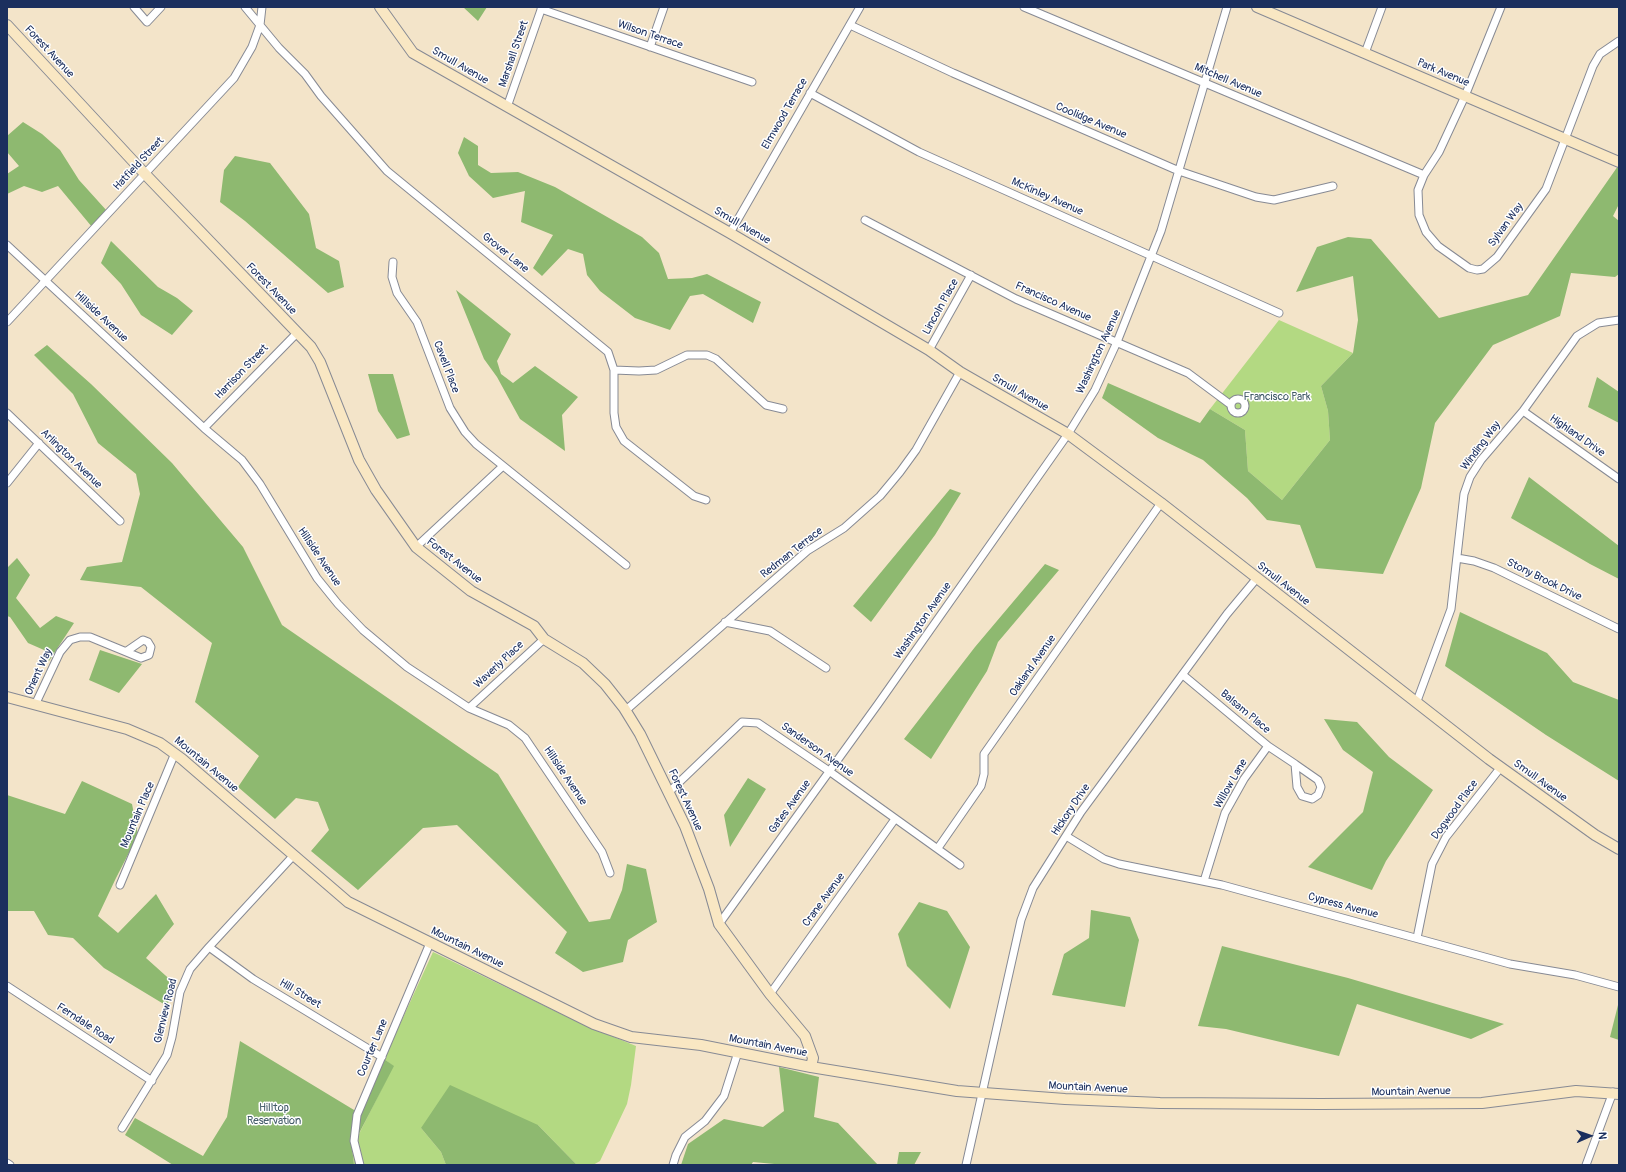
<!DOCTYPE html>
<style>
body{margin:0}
#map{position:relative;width:1626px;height:1172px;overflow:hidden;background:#f3e4c9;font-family:Pangolin,sans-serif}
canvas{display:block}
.frame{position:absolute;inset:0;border:8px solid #1b2f5e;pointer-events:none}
.north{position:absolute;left:1570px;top:1116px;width:40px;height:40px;-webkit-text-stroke:3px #fff;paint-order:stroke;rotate:88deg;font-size:11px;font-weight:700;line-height:16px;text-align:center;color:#1b2f5e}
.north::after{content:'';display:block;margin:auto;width:14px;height:18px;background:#1b2f5e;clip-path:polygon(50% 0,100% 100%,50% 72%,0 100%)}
</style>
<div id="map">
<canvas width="1626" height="1172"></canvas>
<div class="frame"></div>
<div class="north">N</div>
</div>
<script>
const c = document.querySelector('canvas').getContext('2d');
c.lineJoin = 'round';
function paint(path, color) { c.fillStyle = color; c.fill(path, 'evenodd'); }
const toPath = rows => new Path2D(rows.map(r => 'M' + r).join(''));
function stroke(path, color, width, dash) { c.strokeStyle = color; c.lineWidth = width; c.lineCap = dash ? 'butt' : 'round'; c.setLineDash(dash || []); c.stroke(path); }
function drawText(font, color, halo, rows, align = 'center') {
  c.font = font + ' Pangolin,sans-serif'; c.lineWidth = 3; c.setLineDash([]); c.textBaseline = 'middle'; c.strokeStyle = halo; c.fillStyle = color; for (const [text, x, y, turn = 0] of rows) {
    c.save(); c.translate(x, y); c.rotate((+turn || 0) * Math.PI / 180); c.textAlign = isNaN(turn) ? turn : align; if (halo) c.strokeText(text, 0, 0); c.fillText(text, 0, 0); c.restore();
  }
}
const green = toPath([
 [1279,320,1353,353,1321,386,1328,411,1330,440,1282,500,1248,471,1245,430,1210,409],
 [433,952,582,1024,636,1046,631,1085,627,1104,600,1161,593,1165,577,1165,538,1125,421,1128,441,1152,446,1165,354,1165,352,1148,393,1066,384,1059]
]);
const forest = toPath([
 [463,7,487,7,478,21],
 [23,122,42,134,60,150,79,180,107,211,92,227,58,186,42,192,24,186,7,194,7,174,19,166,7,152,7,136],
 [464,137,478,146,478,165,491,173,518,172,555,187,642,237,659,253,668,279,692,278,707,274,761,302,753,323,703,294,690,296,670,330,635,318,600,291,587,275,583,254,568,249,542,276,533,268,553,235,521,222,525,191,493,198,469,176,458,153],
 [235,156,270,163,309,214,316,248,339,261,344,287,328,293,245,221,220,202,224,170],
 [1618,166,1619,166,1619,204,1613,216,1619,221,1619,274,1615,277,1571,273,1560,316,1493,345,1435,423,1421,488,1383,574,1316,568,1300,525,1267,520,1247,498,1203,460,1158,438,1102,398,1108,383,1200,423,1210,409,1245,430,1248,471,1282,500,1330,440,1328,411,1321,386,1353,353,1358,320,1353,276,1296,292,1317,247,1348,237,1371,239,1439,318,1528,295],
 [111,241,158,287,177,298,193,311,172,335,141,315,121,284,101,263],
 [456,290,511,334,497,361,501,374,513,383,535,366,578,397,562,415,565,451,520,419,497,377,484,359],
 [47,345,91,384,172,463,243,547,282,625,498,774,589,922,610,919,622,890,627,864,646,869,657,922,628,940,623,962,583,972,555,953,567,932,457,825,423,828,358,890,311,851,329,830,318,802,296,798,275,819,238,787,259,756,195,702,212,643,141,587,80,580,87,567,122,562,140,494,136,474,98,443,73,394,34,355],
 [368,374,393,374,410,435,397,439,378,411],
 [1597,377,1619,392,1619,423,1588,407],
 [1529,477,1619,546,1619,579,1590,564,1511,518],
 [950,489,961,493,935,535,871,622,853,606],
 [17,558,30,575,16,598,40,628,56,616,74,623,49,661,44,650,28,643,10,617,7,616,7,568],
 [1045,564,1059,570,998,642,987,671,931,759,904,739,975,647],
 [1460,612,1547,653,1573,682,1619,700,1619,781,1546,735,1445,666],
 [100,650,142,664,119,693,89,680],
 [1324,719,1357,722,1389,757,1433,790,1386,861,1372,890,1308,867,1363,812,1373,772,1343,750],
 [748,778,766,789,730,847,724,815],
 [82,781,132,804,138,835,116,878,98,916,118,933,156,894,174,924,146,958,175,984,167,1006,104,968,73,938,48,935,34,911,7,911,7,795,65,814],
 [919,902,947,911,970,947,950,1009,907,966,898,934],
 [1091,910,1130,917,1139,940,1125,1007,1052,995,1064,954,1089,938],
 [1222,946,1348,978,1504,1024,1471,1039,1357,1004,1339,1056,1226,1029,1198,1026],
 [1619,1001,1619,1040,1610,1037],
 [240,1041,359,1113,384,1059,394,1066,352,1147,354,1165,173,1165,125,1135,135,1118,203,1156,227,1117],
 [779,1067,819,1077,814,1117,838,1123,878,1165,785,1165,753,1162,751,1165,681,1165,688,1144,724,1119,763,1127,784,1111],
 [450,1085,538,1125,577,1165,446,1165,441,1152,421,1128],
 [899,1152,921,1152,914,1165,897,1165]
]);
const street = toPath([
 [134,7,147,22,161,7],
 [245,7,279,48,305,74,321,96,387,171,608,352,614,370,614,413,616,427,624,441,694,496,706,500],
 [1024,7,1424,175],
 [1501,7,1465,96,1439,152,1424,175,1418,190,1419,215,1426,232,1438,246,1469,268,1477,270,1483,269,1497,257,1546,189,1593,66,1600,54,1619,41],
 [541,9,752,82],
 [850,25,953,73,1179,171,1256,197,1274,200,1333,186],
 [650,47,664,7],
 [1365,53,1382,7],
 [810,93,919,152,1279,313],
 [507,107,542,7],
 [865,220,1016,299,1188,373,1231,405],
 [730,233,860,7],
 [7,245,204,428,242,460,260,484,317,578,338,604,363,630,407,667,469,708,509,725,525,738,602,852,610,873],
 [393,262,392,277,397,293,417,322,450,408,465,432,476,444,626,565],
 [7,322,234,78,252,47,260,25,262,7],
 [929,350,971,275],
 [614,370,639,371,656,370,687,355,707,355,716,359,766,405,783,409],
 '1231 406a7 7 0 1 1 14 0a7 7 0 1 1-14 0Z',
 [1523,411,1619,479],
 [7,413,120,521],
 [204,428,297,333],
 [7,483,39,443],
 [416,547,503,466],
 [1457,558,1474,561,1494,568,1619,629],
 [725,622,770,631,826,668],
 [1183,675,1268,746,1295,764,1297,787,1302,796,1312,799,1318,795,1321,787,1318,780,1295,764],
 [1417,701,1451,609,1464,494,1470,477,1481,460,1523,411,1577,336,1598,323,1619,320],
 [35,705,60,652,70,640,80,637,90,637,141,658,149,655,151,647,148,642,143,640,127,651],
 [469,708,544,639],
 [625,711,807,551,844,528,880,496,900,472,916,450,960,372],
 [668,793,742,722,758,723,829,771,960,865],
 [1066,836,1104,859,1119,864,1222,885,1510,964,1575,975,1619,987],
 [938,848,981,786,984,774,984,754,1161,503],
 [1204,881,1225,813,1244,779,1268,746],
 [120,885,175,753],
 [719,924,878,704,1068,434,1095,390,1117,342,1161,231,1227,7],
 [1417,938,1432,864,1446,837,1501,767],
 [209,947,253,979,382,1057],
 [7,986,152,1081],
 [770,994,895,819],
 [122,1128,167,1055,172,1037,180,992,190,969,209,947,293,856],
 [7,1163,10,1165],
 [360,1165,354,1141,357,1115,430,943],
 [673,1165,676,1155,685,1137,705,1121,724,1096,738,1052],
 [966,1165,1021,920,1033,888,1081,812,1227,614,1257,578],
 [1586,1165,1613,1092]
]);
const secondary = toPath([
 [380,7,413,53,730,233,929,350,960,372,1068,434,1161,503,1489,759,1595,835,1619,849],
 [1257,7,1619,162],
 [7,25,145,174,311,347,320,362,359,460,376,490,416,547,471,591,534,626,544,639,583,663,605,684,624,708,640,734,685,826,709,889,719,924,770,994,805,1036,813,1058,811,1067],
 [7,697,127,729,160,743,182,759,348,902,594,1024,631,1037,701,1045,811,1067,957,1091,1065,1099,1160,1103,1321,1104,1482,1103,1576,1091,1619,1094]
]);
const streetNames = [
 ["Wilson Terrace",650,35,19],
 ["Forest Avenue",49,52,47],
 ["Marshall Street",514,54,-71],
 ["Smull Avenue",460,66,30],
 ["Park Avenue",1443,73,23],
 ["Mitchell Avenue",1228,81,23],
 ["Elmwood Terrace",785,114,-60],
 ["Coolidge Avenue",1091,121,23],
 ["Hatfield Street",139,164,-47],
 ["McKinley Avenue",1047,197,24],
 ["Sylvan Way",1506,225,-54],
 ["Smull Avenue",742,226,30],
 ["Grover Lane",505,253,39],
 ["Forest Avenue",271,289,46],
 ["Francisco Avenue",1053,302,24],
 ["Lincoln Place",941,307,-61],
 ["Hillside Avenue",101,317,43],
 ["Washington Avenue",1099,352,-65],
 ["Cavell Place",446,367,69],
 ["Harrison Street",242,372,-46],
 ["Smull Avenue",1020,393,30],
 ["Highland Drive",1577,436,35],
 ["Winding Way",1481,446,-53],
 ["Arlington Avenue",71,459,44],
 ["Redman Terrace",792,553,-38],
 ["Hillside Avenue",319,557,56],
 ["Forest Avenue",454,561,38],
 ["Stony Brook Drive",1544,580,26],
 ["Smull Avenue",1283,584,38],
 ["Washington Avenue",923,621,-55],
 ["Waverly Place",499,665,-43],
 ["Oakland Avenue",1033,666,-55],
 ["Orient Way",39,672,-65],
 ["Balsam Place",1245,712,40],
 ["Sanderson Avenue",817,750,35],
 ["Mountain Avenue",206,765,40],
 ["Hillside Avenue",565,776,56],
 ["Smull Avenue",1540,781,36],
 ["Willow Lane",1231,784,-60],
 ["Forest Avenue",685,800,65],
 ["Gates Avenue",790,807,-54],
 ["Hickory Drive",1071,810,-56],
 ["Dogwood Place",1455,810,-54],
 ["Mountain Place",138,815,-67],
 ["Crane Avenue",824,900,-54],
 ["Cypress Avenue",1343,906,15],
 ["Mountain Avenue",467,948,26],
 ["Hill Street",300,994,31],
 ["Glenview Road",166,1011,-76],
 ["Ferndale Road",85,1024,33],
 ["Mountain Avenue",768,1046,11],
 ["Courter Lane",373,1048,-67],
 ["Mountain Avenue",1088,1088,3],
 ["Mountain Avenue",1411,1092,-1]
];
const parkNames = [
 ["Francisco Park",1277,397],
 ["Hilltop",274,1108],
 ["Reservation",274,1121]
];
paint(green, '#b3d982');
paint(forest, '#8eb970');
stroke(street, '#878a94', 9);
stroke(secondary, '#878a94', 12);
stroke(street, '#fff', 7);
stroke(secondary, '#f9e7c3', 10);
drawText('11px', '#1b2f5e', '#fff', streetNames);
drawText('11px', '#415a67', '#fff', parkNames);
</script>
